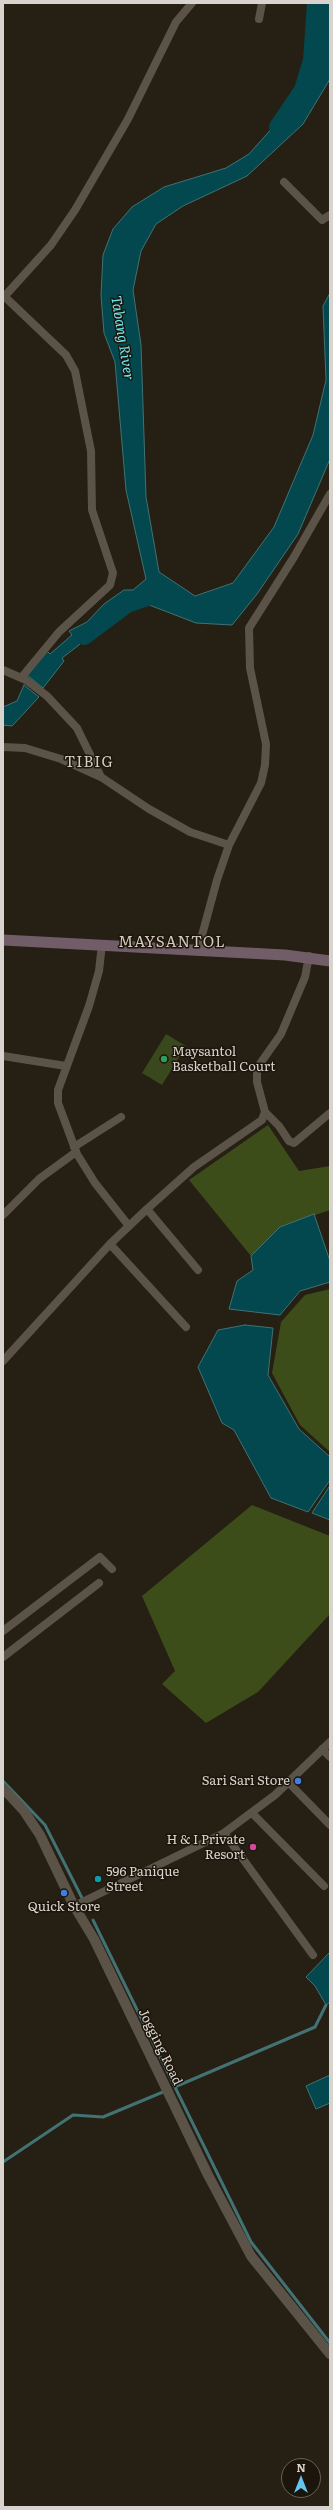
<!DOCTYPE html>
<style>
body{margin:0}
#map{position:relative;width:333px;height:2510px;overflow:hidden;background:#261f14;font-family:Literata,serif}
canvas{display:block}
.frame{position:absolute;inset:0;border:4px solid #d8d3cd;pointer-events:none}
.north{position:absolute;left:281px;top:2458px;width:40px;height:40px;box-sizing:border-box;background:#1c150b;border:1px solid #676159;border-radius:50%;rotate:0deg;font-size:11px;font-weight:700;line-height:16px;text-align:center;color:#d8d3cd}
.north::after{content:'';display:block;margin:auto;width:14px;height:18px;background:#65c5ee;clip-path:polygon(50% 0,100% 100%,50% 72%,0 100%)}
</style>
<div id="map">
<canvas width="333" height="2510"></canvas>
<div class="frame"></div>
<div class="north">N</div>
</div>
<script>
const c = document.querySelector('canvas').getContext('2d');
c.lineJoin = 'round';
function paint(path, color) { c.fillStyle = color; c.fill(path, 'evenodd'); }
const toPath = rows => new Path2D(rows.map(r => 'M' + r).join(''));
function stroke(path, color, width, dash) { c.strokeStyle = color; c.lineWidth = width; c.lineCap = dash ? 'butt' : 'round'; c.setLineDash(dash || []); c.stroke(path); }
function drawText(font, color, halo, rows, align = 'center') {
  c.font = font + ' Literata,serif'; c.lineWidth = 3; c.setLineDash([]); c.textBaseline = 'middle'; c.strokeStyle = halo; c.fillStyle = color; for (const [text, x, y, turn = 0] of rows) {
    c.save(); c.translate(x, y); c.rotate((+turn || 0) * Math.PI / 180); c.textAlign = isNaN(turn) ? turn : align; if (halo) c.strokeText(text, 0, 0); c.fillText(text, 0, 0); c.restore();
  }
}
const green = toPath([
 [166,1034,186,1046,162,1085,142,1073]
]);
const forest = toPath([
 [268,1125,299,1171,330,1166,330,1210,280,1227,251,1256,189,1180],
 [330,1289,330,1452,300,1425,272,1373,281,1322,305,1295],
 [252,1505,330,1536,330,1614,258,1692,206,1723,162,1684,175,1671,142,1596]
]);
const water = toPath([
 [315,3,330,3,330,79,303,124,247,176,183,206,156,224,141,251,133,290,141,345,146,497,159,572,195,596,233,583,274,527,313,435,326,380,323,306,330,293,330,459,298,534,257,594,232,625,196,623,144,603,127,602,120,610,109,614,79,645,62,658,64,661,43,688,26,674,47,651,50,654,72,635,69,631,87,622,104,604,124,590,133,590,146,579,126,490,115,362,104,333,101,295,103,255,113,229,132,207,164,187,226,168,249,154,309,87,315,3],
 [24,685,39,697,12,726,3,725,3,707,17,701,24,685],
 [314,1214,330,1261,330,1282,300,1291,280,1315,229,1309,237,1281,253,1270,251,1256,280,1227,314,1214],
 [245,1325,273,1328,268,1375,299,1429,330,1457,330,1480,308,1512,271,1498,234,1430,222,1423,198,1367,218,1330,245,1325],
 [329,1487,330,1487,330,1520,312,1513,329,1487],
 [330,1952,330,2002,326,2005,315,1986,306,1977,330,1952],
 [330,2075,330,2103,316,2109,306,2086,330,2075]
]);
const stream = toPath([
 [3,1781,45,1825,82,1898],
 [93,1920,251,2242,330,2343],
 [177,2086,315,2027,326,2005],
 [3,2162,73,2115,103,2117,163,2092]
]);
const river = toPath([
 [278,127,303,90,312,60,316,3],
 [84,636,127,604,156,594]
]);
const minor = toPath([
 [259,19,262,3],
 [284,182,322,220,330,215],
 [4,296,66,355,75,371,91,451,92,510,113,573,110,585,59,632,21,678],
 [3,298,51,245,75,210,128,119,176,22,192,3],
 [3,670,26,680,47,696,77,728,101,777,149,809,190,832,229,845],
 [3,747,25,748,61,759,101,777],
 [102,944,99,971,89,1006,58,1090,58,1103,77,1154,95,1183,129,1226],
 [198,950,217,880,229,845,261,783,265,765,266,744,250,668,249,628,294,557,330,494],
 [3,1056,66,1066],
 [265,1112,279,1126,289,1141,294,1143,330,1113],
 [74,1147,121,1117],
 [147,1209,198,1270],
 [3,1215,39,1179,76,1152],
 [110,1244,186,1327],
 [3,1361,110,1244,147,1209,194,1167,262,1120,265,1112,257,1082,257,1068,281,1034,305,977,309,956],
 [3,1631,100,1557,112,1569],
 [3,1657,99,1583],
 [322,1749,330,1757],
 [289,1783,330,1825],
 [252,1813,324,1886],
 [224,1833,313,1955],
 [74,1906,224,1833,275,1795,330,1742]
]);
const tertiary = toPath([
 [3,1788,24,1811,40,1835,74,1906,94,1939,208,2175,251,2256,330,2354]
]);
const secondary = toPath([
 [3,940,285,955,330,961]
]);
const markers = [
 [164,1059,4,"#2e9e5b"],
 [298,1781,4,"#3f7fe0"],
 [253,1847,4,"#d1479c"],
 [98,1879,4,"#0f9aa8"],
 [64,1893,4,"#3f7fe0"]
];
const poiNames = [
 ["Maysantol",172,1052],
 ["Basketball Court",172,1067],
 ["Sari Sari Store",290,1781,"right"],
 ["H & I Private",245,1840,"right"],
 ["Resort",245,1855,"right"],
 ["596 Panique",106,1872],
 ["Street",106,1887],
 ["Quick Store",64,1907,"center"]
];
const streetNames = [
 ["Jogging Road",160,2047,64]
];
const waterNames = [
 ["Tabang River",122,338,81]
];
const quarterNames = [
 ["TIBIG",89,763],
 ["MAYSANTOL",172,943]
];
paint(green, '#39481d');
paint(forest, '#3c4d1a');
paint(water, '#02484e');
stroke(water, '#427274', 1);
stroke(stream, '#427274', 3);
stroke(river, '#02484e', 18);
stroke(minor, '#5b5347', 8);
stroke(tertiary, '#5b5347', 10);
stroke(secondary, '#705d68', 11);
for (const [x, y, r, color] of markers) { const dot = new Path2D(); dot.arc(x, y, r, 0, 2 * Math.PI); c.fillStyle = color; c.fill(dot); stroke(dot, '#1c150b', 1.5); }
drawText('13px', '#d8d3cd', '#1c150b', poiNames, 'left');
drawText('13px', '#d8d3cd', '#1c150b', streetNames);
drawText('italic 14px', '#72e7f3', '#1c150b', waterNames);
c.letterSpacing = '1px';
drawText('15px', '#d4cabd', '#1c150b', quarterNames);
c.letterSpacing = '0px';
</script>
